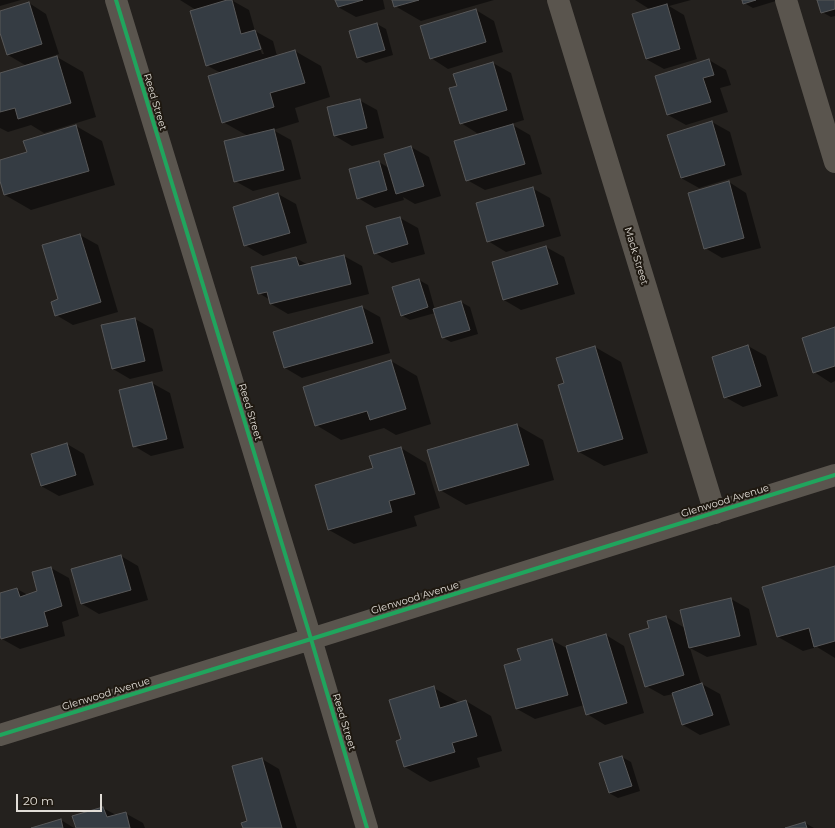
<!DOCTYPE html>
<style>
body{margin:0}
#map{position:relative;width:835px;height:828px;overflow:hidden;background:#24211e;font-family:Montserrat,sans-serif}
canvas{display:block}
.scale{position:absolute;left:16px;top:794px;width:86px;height:18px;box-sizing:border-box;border:2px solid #e1ddd7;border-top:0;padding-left:5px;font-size:12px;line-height:14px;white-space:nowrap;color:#e1ddd7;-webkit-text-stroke:3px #1f1911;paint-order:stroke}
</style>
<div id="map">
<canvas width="835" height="828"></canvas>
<div class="scale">20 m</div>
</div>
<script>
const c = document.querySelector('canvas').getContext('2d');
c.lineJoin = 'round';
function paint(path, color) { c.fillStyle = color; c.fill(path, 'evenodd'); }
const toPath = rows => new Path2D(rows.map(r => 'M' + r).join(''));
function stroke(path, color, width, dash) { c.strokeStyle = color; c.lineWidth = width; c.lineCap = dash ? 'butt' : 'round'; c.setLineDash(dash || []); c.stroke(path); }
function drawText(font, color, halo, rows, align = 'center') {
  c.font = font + ' Montserrat,sans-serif'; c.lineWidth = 4; c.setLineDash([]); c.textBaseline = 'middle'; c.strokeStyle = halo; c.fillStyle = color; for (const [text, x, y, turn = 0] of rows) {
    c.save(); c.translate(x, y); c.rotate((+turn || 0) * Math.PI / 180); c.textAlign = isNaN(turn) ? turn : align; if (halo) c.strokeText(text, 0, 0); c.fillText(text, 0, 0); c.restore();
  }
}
const shadow = toPath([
 [0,0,21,0,0,6],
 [180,0,234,0,233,1,249,10,255,31,273,41,277,56,295,51,321,66,330,97,295,108,299,122,273,130,291,140,301,179,253,191,235,181,248,136,223,122,221,73,206,65,196,10],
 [258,43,260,43,264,54,262,54],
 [337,0,383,0,385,9,356,17,338,7],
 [393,0,494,0,421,21,395,6],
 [635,0,691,0,669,6,684,15,697,59,664,69,646,59,651,10],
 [743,0,779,0,753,8,744,3],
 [818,0,835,0,835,16,831,17,822,12],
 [29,3,46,14,59,54,25,65,8,55,0,30,0,12],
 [476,10,494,21,503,52,448,69,431,58],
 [377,24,386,29,393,55,366,63,358,58],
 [57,57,83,72,96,117,44,133,31,125,8,132,0,128,0,75],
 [709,60,726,70,731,85,720,88,728,112,686,125,668,115,656,76],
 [493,63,511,73,524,120,511,124,530,135,542,174,485,190,467,180,480,135,461,123],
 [359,100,377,110,384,138,352,146,335,136],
 [712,122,730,132,742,175,699,188,681,178],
 [76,126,102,141,115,185,31,210,5,195,0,178,0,161,28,152],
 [411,147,429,157,441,196,415,204,403,197,404,200,375,208,358,198,379,162,389,168],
 [729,182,746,193,761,248,722,258,705,248],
 [532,188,550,198,561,236,506,252,488,241],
 [278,194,296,204,307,243,263,256,245,245],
 [400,218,418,228,425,254,392,263,375,253,367,227],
 [80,235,98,245,118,312,73,325,56,315],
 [546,247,564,257,575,294,521,310,504,300],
 [344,256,362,266,369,294,288,314,271,304,270,300,259,293,296,258,308,265],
 [419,280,428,285,435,310,461,302,470,307,478,334,451,342,442,337,435,313,410,320,401,315],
 [362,307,380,317,390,353,302,378,285,368,274,332],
 [135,319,153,329,163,371,130,379,113,369],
 [835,328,835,381,831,383,814,372],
 [748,346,766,356,778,396,743,407,725,397],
 [595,347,621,362,648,453,604,466,579,452,565,383],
 [391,361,417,376,431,424,396,435,384,428,341,440,316,425,304,387],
 [152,383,170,393,184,448,151,456,134,446,120,391],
 [517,425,543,440,554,480,466,505,440,490,429,450],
 [67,444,84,454,94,485,59,496,41,486],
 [401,448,426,463,440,508,414,516,417,526,354,544,329,530,374,468],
 [121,556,138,566,148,600,99,614,82,604],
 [835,567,835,658,817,647,803,651,778,637],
 [51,568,69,578,79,616,62,622,65,636,20,649,2,639,0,632,0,594,17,589,28,595,38,592],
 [731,599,749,609,757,645,707,657,690,648,701,684,702,684,720,694,730,725,700,735,683,725,673,694,664,696,646,686,650,629,666,617,685,628],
 [606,635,624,646,644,713,605,725,587,714,584,705,535,719,517,709,505,665,522,661,552,640,568,649],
 [434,688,460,703,466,701,491,716,502,751,477,758,480,767,430,782,405,767,403,740],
 [622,757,631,762,640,791,618,798,609,793],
 [262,759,279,769,297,828,244,828,249,822],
 [103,808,116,815,125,813,143,823,145,828,77,828],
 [61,820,74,828,35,828],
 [805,823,814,828,789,828]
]);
const building = toPath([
 [227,0,232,0,241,34,255,30,261,49,206,66,190,11,227,0],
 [335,0,363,0,338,7,335,0],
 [392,0,419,0,394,7,392,0],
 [742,0,756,0,743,4,742,0],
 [817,0,835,0,835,9,821,13,817,0],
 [29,2,42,44,7,55,0,33,0,11,29,2],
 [667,4,680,49,646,59,632,14,667,4],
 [476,9,486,42,430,59,420,26,476,9],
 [377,23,385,50,357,58,349,31,377,23],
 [295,50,305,83,270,93,274,107,222,123,208,76,295,50],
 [57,56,71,103,18,119,15,108,0,112,0,73,57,56],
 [709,59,714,75,703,78,711,102,667,115,655,76,709,59],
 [493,62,507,110,460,124,449,88,457,86,453,74,493,62],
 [360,99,367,128,334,136,327,107,360,99],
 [712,121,725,165,681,178,667,135,712,121],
 [513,124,525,164,466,181,454,141,513,124],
 [76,125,89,171,4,195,0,181,0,160,27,152,23,141,76,125],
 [274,129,284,170,234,182,224,141,274,129],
 [411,146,424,186,396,194,384,154,411,146],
 [379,161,387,190,357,199,349,169,379,161],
 [729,181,744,238,704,249,688,193,729,181],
 [533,187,544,226,487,242,476,203,533,187],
 [278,193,290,233,244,246,233,207,278,193],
 [400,217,408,244,374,254,366,226,400,217],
 [80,234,101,302,55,316,51,302,58,299,42,245,80,234],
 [546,246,558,284,503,300,492,262,546,246],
 [344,255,351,284,270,304,267,292,258,294,251,267,296,257,299,266,344,255],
 [419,279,428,307,401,316,392,287,419,279],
 [461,301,470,330,442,338,433,309,461,301],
 [362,306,373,343,284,368,273,332,362,306],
 [135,318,145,361,112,369,101,325,135,318],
 [835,327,835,366,813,373,802,338,835,327],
 [748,345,761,386,724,398,712,357,748,345],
 [595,346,623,439,578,452,558,385,564,383,556,358,595,346],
 [391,360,406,409,370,420,367,411,315,426,303,387,391,360],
 [152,382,167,439,133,447,119,390,152,382],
 [517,424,529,465,439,491,427,450,517,424],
 [67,443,76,475,41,486,31,454,67,443],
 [401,447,415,494,389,501,392,512,328,530,315,485,373,468,369,456,401,447],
 [121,555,131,590,81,604,71,569,121,555],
 [835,566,835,641,814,647,809,628,777,637,762,587,835,566],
 [51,567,62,606,44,612,48,626,1,639,0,635,0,593,17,588,20,597,37,591,32,572,51,567],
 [731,598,740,636,689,648,680,610,731,598],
 [666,616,684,675,645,687,629,634,649,628,647,621,666,616],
 [606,634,627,703,586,715,566,646,606,634],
 [552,639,568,695,516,709,504,665,521,660,517,649,552,639],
 [702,683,713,715,682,725,672,693,702,683],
 [434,686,440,708,466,700,477,736,452,743,455,752,404,767,396,741,401,739,389,700,434,686],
 [622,756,632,786,609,793,599,763,622,756],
 [262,758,282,828,243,828,241,823,247,821,232,766,262,758],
 [103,807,107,817,126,812,130,828,76,828,72,816,103,807],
 [61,819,63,828,31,828,61,819],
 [805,822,807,828,785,828,805,822]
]);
const minor = toPath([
 [116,0,311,639,367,828],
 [558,0,715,513],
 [786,0,835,162],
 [0,735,311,639,835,475]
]);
const cycleway = toPath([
 [116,0,311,639,367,828],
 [0,735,311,639,835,475]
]);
const streetNames = [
 ["Reed Street",155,102,73],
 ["Mack Street",636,256,73],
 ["Reed Street",250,412,73],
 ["Glenwood Avenue",725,501,-17],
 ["Glenwood Avenue",415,598,-17],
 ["Glenwood Avenue",106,694,-17],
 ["Reed Street",344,722,73]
];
paint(shadow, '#0007');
paint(building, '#353c43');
stroke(building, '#585859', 1);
stroke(minor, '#5a554e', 22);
stroke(cycleway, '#20a55d', 4);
drawText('10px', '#e1ddd7', '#1f1911', streetNames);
</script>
